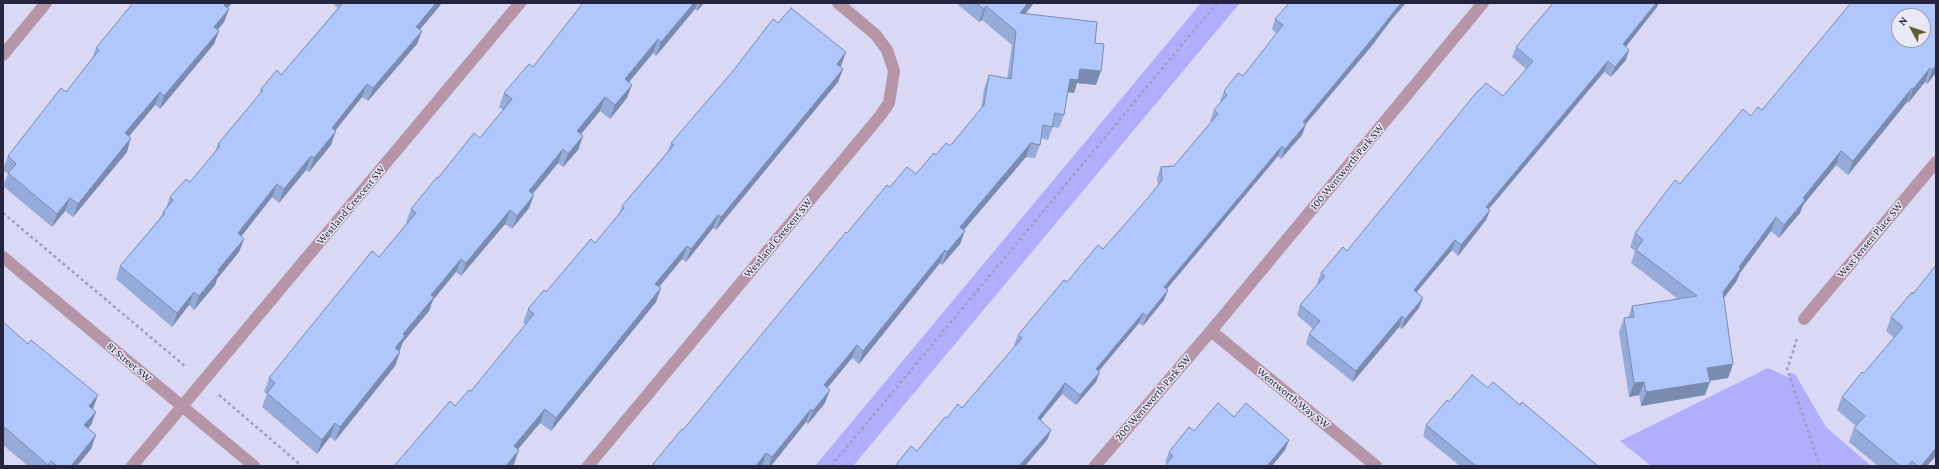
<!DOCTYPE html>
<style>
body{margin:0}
#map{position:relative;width:1939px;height:469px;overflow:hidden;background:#d9d9f6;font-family:"Crimson Pro",serif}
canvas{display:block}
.frame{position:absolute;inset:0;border:4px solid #25243f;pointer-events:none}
.north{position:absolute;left:1891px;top:8px;width:40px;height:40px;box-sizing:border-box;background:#e8e8f7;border:1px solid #9a9aad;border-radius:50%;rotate:310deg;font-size:11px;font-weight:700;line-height:16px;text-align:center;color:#25243f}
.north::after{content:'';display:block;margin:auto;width:14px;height:18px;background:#625f2b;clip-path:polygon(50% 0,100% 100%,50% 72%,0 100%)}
</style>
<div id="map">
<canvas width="1939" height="469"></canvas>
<div class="frame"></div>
<div class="north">N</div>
</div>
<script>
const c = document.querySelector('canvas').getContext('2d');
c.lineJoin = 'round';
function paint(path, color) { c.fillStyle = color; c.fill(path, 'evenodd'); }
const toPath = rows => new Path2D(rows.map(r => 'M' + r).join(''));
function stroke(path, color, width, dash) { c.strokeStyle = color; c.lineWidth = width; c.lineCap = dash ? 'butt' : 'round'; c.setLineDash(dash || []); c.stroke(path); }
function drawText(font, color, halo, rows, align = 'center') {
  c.font = font + ' "Crimson Pro",serif'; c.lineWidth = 3; c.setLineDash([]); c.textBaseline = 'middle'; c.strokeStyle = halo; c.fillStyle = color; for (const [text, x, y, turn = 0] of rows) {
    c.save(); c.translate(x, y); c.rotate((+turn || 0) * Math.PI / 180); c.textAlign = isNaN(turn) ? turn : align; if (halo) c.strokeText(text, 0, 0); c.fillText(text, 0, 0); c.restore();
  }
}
const green = toPath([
 [1201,3,1240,3,853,466,815,466],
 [1768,368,1788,377,1790,377,1790,373,1795,374,1826,427,1871,466,1651,466,1620,441]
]);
const path = toPath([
 [3,213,186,367],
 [1797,339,1787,369,1820,466],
 [219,395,302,466],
 [831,466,1217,3]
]);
const minor = toPath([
 [3,55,46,3],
 [3,257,254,466],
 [1804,319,1936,162],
 [1211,331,1376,466],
 [132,466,520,3],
 [588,466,880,116,889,103,894,71,887,50,876,35,838,3],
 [1095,466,1211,331,1483,3]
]);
const wall = toPath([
 [332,3,442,3,420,30,422,31,417,44,368,101,362,97,335,131,331,145,309,172,306,170,279,203,272,197,241,236,244,239,239,252,217,279,215,285,194,310,189,305,172,327,116,279,120,266,161,217,163,212,166,208,170,197,190,182,215,152,218,144,259,96,261,89,281,75,338,8],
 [583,3,704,3,697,11,695,9,656,56,653,53,629,82,627,98,610,119,600,111,581,134,583,136,578,150,563,167,558,163,533,194,534,195,529,208,512,229,505,224,461,276,456,272,433,300,429,311,403,342,399,351,400,352,395,366,335,441,330,437,317,454,262,407,267,394,264,392,269,378,379,257,407,223,406,222,411,209,438,178,480,138,503,110,499,107,504,93,533,67],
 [956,3,1034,3,1026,13,1095,43,1096,85,1077,83,1074,93,1068,92,1064,115,1059,128,1053,127,1048,140,1041,138,1040,145,1035,158,1026,157,964,230,960,244,942,265,940,263,859,364,852,358,827,388,825,403,808,424,806,422,771,466,652,466,653,464,683,430,847,233,890,187,916,174,936,155,950,146,981,109,984,89,989,75,1007,79,1012,45,982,20,979,22],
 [1851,3,1936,73,1927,84,1925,82,1908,103,1907,102,1848,175,1836,165,1803,205,1800,213,1779,238,1771,231,1740,273,1736,282,1724,298,1733,364,1728,378,1709,381,1705,395,1641,406,1639,395,1629,397,1619,332,1624,318,1628,318,1632,306,1678,299,1631,263,1635,251,1630,247,1635,233,1680,184,1751,116,1762,110],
 [1657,7,1626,47,1626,60,1611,77,1604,72,1489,209,1490,210,1486,220,1458,256,1452,250,1416,292,1423,298,1419,308,1402,329,1399,327,1353,382,1306,344,1309,334,1313,329,1297,315,1300,305,1318,284,1317,283,1321,273,1347,251,1503,96,1526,69,1512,57,1516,47],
 [228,8,229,9,224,22,218,30,219,31,214,44,160,109,155,105,129,136,127,152,73,217,65,211,52,227,3,186,8,174,3,170,3,169,8,156,66,92,92,59,96,48],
 [1275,19,1392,19,1370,48,1306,124,1302,135,1281,159,1278,156,1167,289,1168,290,1164,300,1143,326,1139,323,1099,371,1096,382,1076,405,1062,394,1040,420,1051,430,1047,440,1025,466,895,466,917,451,947,418,962,408,1015,346,1014,345,1018,335,1067,282,1103,249,1148,198,1158,186,1157,178,1161,167,1174,166,1211,122,1210,121,1214,110,1221,102,1220,101,1224,91,1243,76,1277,34,1272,29],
 [778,23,841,66,840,67,843,69,838,82,716,230,713,228,686,262,682,259,659,287,661,288,656,302,551,431,540,423,518,449,514,464,512,466,394,466,455,406,471,391,526,324,523,322,528,309,546,292,595,243,619,214,622,206,668,151,671,143],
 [1912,292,1927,466,1878,466,1849,442,1854,428,1856,426,1837,410,1842,397,1864,373,1894,338,1886,331,1891,317],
 [3,322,96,412,91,425,88,428,96,435,91,449,77,466,28,466,3,445],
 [1449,402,1520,405,1598,466,1460,466,1423,436,1426,425],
 [1234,417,1289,440,1285,450,1272,466,1165,466,1167,464,1165,462,1169,452,1194,431]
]);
const shadedWall = toPath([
 [226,3,232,3,220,18,224,5],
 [436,3,442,3,411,40,416,27],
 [694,3,697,3,695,9,656,56,661,42],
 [700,3,704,3,697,11],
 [1028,3,1034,3,1015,26,1020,13],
 [1401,3,1406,3,1392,19,1370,48,1299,132,1303,122],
 [1656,3,1659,3,1657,7,1619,55,1623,44],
 [986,6,982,20,979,22,984,9],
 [229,9,224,22,209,40,214,27],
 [219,31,214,44,160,109,164,96],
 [422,31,417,44,368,101,373,88],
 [658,39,653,53,620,93,625,79],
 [1629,50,1626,60,1611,77,1615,67],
 [846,52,841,66,832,78,837,64],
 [1608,61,1604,72,1482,217,1486,207],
 [1936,65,1936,73,1927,84,1932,70],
 [1930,68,1925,82,1908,103,1913,89],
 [843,69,838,82,716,230,721,217],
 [1080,69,1101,71,1096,85,1077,83,1074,93,1065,92,1070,79],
 [367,84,362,97,327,141,332,128],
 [632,85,627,98,610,119,615,105],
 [1912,88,1907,102,1848,175,1853,161],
 [160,92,155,105,121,146,125,133],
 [605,97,600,111,572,145,577,131],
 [1306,124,1302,135,1281,159,1285,149],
 [336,131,331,145,309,172,314,158],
 [583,136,578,150,563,167,568,154],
 [131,138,127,152,73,217,78,204],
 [1031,143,1026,157,955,240,960,227],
 [1282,146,1278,156,1160,297,1164,287],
 [563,149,558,163,524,204,529,191],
 [1841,151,1836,165,1803,205,1800,213,1779,238,1784,225,1803,198],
 [311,156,306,170,279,203,284,189],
 [277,184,272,197,233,247,238,233],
 [534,195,529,208,512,229,517,216],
 [70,198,65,211,52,227,57,214],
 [510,210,505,224,461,276,466,263],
 [1490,210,1486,220,1458,256,1461,245],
 [718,215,713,228,686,262,691,249],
 [1776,217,1771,231,1740,273,1736,282,1718,305,1723,292,1739,267],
 [965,231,960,244,942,265,947,252],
 [244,239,239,252,217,279,215,285,194,310,199,296,218,270],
 [1455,240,1452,250,1410,300,1414,290],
 [687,246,682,259,650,298,655,284],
 [945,250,940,263,859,364,863,351],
 [461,259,456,272,433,300,429,311,403,342,400,350,390,362,395,348,403,334,431,295],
 [661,288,656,302,551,431,556,418],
 [1168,290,1164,300,1143,326,1147,316],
 [194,292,189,305,172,327,177,313],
 [1423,298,1419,308,1402,329,1405,319],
 [1143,313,1139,323,1092,379,1096,369],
 [1402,316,1399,327,1353,382,1356,371],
 [857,345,852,358,819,398,824,385],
 [400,352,395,366,335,441,340,427],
 [1733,364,1728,378,1702,382,1707,368],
 [1100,372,1096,382,1076,405,1080,395],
 [1644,382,1639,395,1629,397,1634,383],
 [1710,382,1705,395,1641,406,1646,392],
 [1065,383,1062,394,1034,428,1038,418],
 [830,390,825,403,808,424,813,411],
 [98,395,93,409,84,420,89,406],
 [545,409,540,423,509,460,514,446],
 [811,409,806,422,771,466,769,466,772,457],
 [96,412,91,425,79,439,84,425],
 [335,423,330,437,317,454,322,440],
 [1051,430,1047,440,1025,466,1019,466],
 [96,435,91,449,77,466,71,466],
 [1289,440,1285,450,1272,466,1267,466],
 [1936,448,1936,456,1927,466,1921,466],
 [519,450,514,464,512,466,506,466],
 [766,453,762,466,756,466]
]);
const building = toPath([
 [133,3,226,3,224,5,229,9,214,27,219,31,164,96,160,92,125,133,131,138,78,204,70,198,57,214,8,173,16,164,8,156,61,88,66,92,99,50,96,48,133,3],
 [343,3,436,3,416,27,422,31,373,88,367,84,332,128,336,131,314,158,311,156,284,189,277,184,238,233,244,239,218,270,219,272,199,296,194,292,177,313,120,266,165,213,163,212,173,200,170,197,186,179,190,182,220,146,218,144,263,90,261,89,277,70,281,75,343,3],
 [583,3,694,3,661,42,658,39,625,79,632,85,615,105,605,97,577,131,583,136,568,154,563,149,529,191,534,195,517,216,510,210,466,263,461,259,431,295,434,297,403,334,405,336,395,348,400,352,340,427,335,423,322,440,267,393,275,383,269,378,372,251,379,257,416,213,411,209,437,177,438,178,474,133,480,138,512,99,504,93,529,64,533,67,583,3],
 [976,3,1028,3,1020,13,1097,22,1095,43,1104,44,1101,71,1080,69,1078,80,1070,79,1064,115,1055,113,1052,127,1043,125,1040,145,1031,143,960,227,965,231,947,252,945,250,863,351,857,345,824,385,830,390,813,411,811,409,772,457,766,453,756,466,654,466,653,464,682,429,683,430,846,232,847,233,887,185,890,187,907,167,916,174,934,153,936,155,946,143,950,146,984,105,989,75,1011,79,1016,31,986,6,984,9,976,3],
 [1289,3,1401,3,1373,38,1303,122,1306,124,1285,149,1282,146,1164,287,1168,290,1147,316,1143,313,1096,369,1100,372,1080,395,1065,383,1038,418,1051,430,1019,466,895,466,911,446,917,451,945,417,947,418,958,404,962,408,1022,338,1018,335,1064,280,1067,282,1098,245,1103,249,1148,198,1162,180,1161,167,1174,166,1218,114,1214,110,1227,95,1224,91,1238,73,1243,76,1283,25,1275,19,1289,3],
 [1553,3,1656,3,1623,44,1629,50,1615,67,1608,61,1486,207,1490,210,1461,245,1455,240,1414,290,1423,298,1405,319,1402,316,1356,371,1309,334,1320,321,1300,305,1325,276,1321,273,1343,247,1347,251,1476,93,1486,83,1503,96,1533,61,1516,47,1553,3],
 [1851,3,1936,3,1936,65,1932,70,1930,68,1913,89,1912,88,1853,161,1841,151,1803,198,1805,200,1784,225,1776,217,1739,267,1741,268,1723,292,1733,364,1707,368,1710,382,1646,392,1644,382,1634,383,1624,318,1634,317,1632,306,1697,296,1636,250,1643,240,1635,233,1675,180,1680,184,1743,109,1751,116,1758,107,1762,110,1851,3],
 [1899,16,1923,16,1923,40,1899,40,1899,16],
 [791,8,846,52,837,64,843,69,721,217,718,215,691,249,687,246,655,284,661,288,556,418,545,409,514,446,519,450,506,466,394,466,450,401,455,406,469,390,471,391,534,314,528,309,544,290,546,292,591,239,595,243,624,208,622,206,674,145,671,143,733,71,773,19,778,23,791,8],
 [1936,265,1936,448,1921,466,1918,466,1912,461,1907,466,1900,466,1854,428,1865,416,1842,397,1862,372,1864,373,1903,327,1891,317,1912,292,1913,294,1936,265],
 [3,322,28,344,31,340,98,395,89,406,96,412,84,425,96,435,71,466,57,466,51,461,48,465,4,427,3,428,3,322],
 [1472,375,1488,388,1493,382,1520,405,1522,402,1598,466,1476,466,1426,425,1447,400,1449,402,1472,375],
 [1218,403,1234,417,1246,403,1289,440,1267,466,1165,466,1173,456,1169,452,1189,427,1194,431,1218,403]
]);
const streetNames = [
 ["100 Wentworth Park SW",1347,167,-50],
 ["Westland Crescent SW",351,205,-50],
 ["Westland Crescent SW",778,238,-50],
 ["West Jensen Place SW",1870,240,-50],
 ["81 Street SW",129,362,40],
 ["200 Wentworth Park SW",1153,398,-49],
 ["Wentworth Way SW",1293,398,39]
];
paint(green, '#b1aefd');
stroke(path, '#9f9fbb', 2.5, [3, 3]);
stroke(minor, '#b595a6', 12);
paint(wall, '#96abd9');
paint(shadedWall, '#7a8bb0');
paint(building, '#afc7fc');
stroke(building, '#7a8bb0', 1);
drawText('11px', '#25243f', '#e8e8f7', streetNames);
</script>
